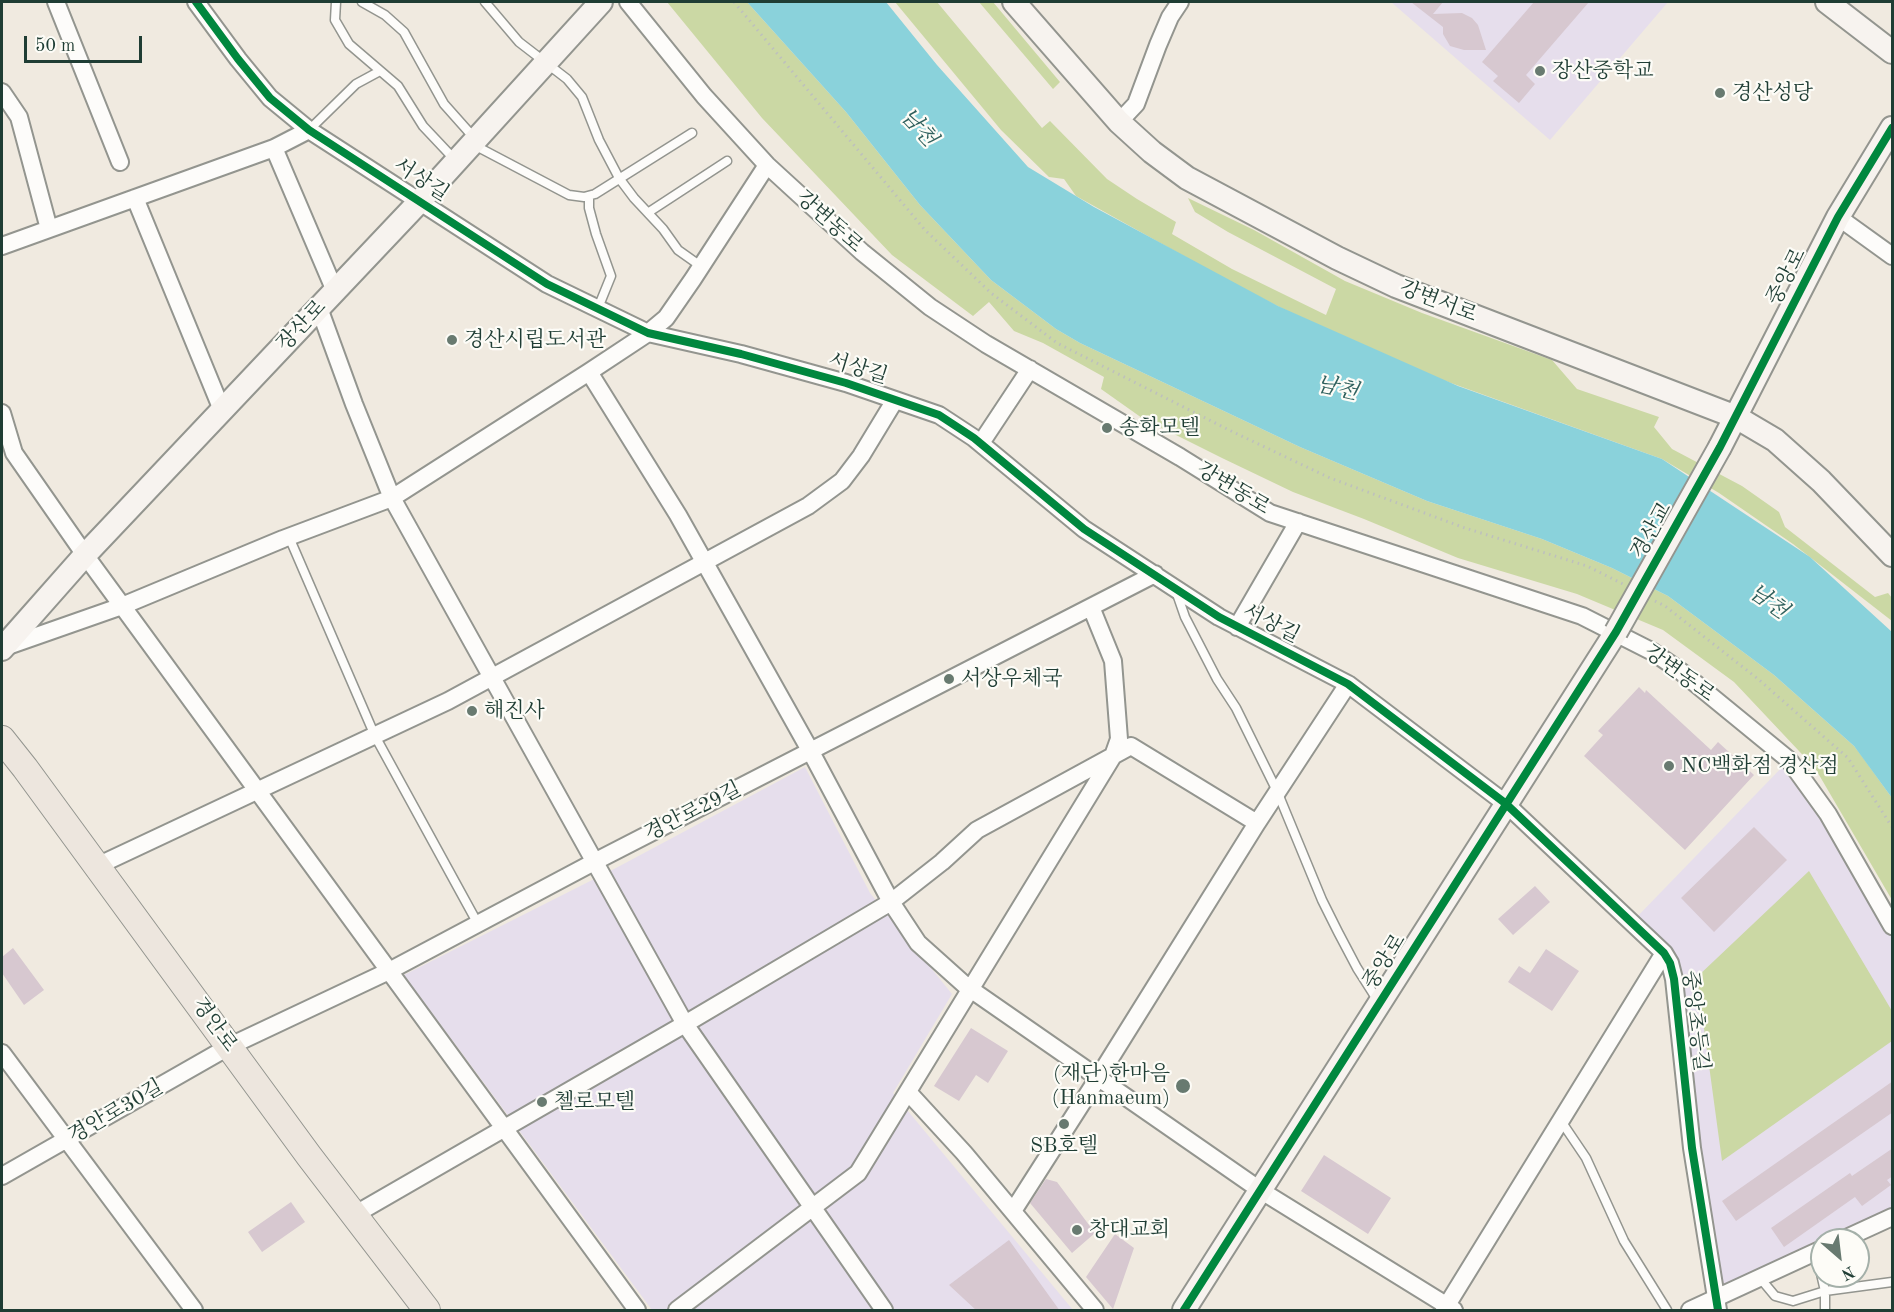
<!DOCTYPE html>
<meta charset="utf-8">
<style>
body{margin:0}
#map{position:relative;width:1894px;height:1312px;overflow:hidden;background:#f0eae0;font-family:"Old Standard TT",serif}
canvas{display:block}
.frame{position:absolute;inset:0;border:3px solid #1f3d34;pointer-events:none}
.north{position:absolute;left:1810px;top:1228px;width:60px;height:60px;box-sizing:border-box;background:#fdfcf7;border:2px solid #a4b0a9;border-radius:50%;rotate:152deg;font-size:16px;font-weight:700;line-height:24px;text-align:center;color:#1f3d34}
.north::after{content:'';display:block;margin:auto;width:21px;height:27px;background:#687a70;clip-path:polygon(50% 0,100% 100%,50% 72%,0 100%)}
.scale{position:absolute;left:24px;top:36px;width:118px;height:27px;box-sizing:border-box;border:3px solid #1f3d34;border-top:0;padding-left:8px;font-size:18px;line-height:21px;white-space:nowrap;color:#1f3d34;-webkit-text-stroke:4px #fdfcf7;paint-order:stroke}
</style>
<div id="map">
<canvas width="1894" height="1312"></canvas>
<div class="frame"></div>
<div class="north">N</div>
<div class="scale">50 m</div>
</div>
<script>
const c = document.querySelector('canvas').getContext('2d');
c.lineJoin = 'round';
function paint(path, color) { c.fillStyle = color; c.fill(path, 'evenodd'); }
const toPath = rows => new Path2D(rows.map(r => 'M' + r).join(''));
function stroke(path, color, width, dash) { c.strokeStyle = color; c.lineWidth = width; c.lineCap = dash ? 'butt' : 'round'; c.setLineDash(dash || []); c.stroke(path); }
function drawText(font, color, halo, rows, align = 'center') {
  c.font = font + ' "Old Standard TT","Noto Serif KR",serif'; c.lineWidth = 4.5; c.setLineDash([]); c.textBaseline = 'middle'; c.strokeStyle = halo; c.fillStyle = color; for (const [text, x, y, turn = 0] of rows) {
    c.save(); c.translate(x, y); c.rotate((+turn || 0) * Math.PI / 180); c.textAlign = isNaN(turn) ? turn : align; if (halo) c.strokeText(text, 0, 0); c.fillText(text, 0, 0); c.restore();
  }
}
const built = toPath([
 [1391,2,1668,2,1550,140],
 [1789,760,1892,927,1892,1218,1845,1240,1822,1240,1822,1251,1716,1299,1674,979,1632,922],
 [805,767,870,893,952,994,893,1093,1073,1310,652,1310,404,975,616,868]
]);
const green = toPath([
 [667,2,747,2,846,112,920,205,991,280,1056,329,1080,343,1300,447,1427,501,1542,539,1612,568,1668,596,1774,675,1854,746,1861,755,1892,798,1892,900,1815,768,1734,682,1663,630,1577,594,1458,558,1364,519,1293,492,1222,458,1142,418,1101,389,1104,377,1043,343,1014,331,989,302,973,316,892,255,762,118],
 [895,2,937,2,1042,128,1050,121,1107,179,1137,199,1176,222,1172,234,1232,269,1326,315,1336,289,1228,232,1195,212,1188,198,1254,230,1345,281,1422,313,1552,360,1577,389,1659,417,1654,427,1672,449,1742,486,1779,512,1785,527,1875,597,1888,593,1892,598,1892,621,1793,544,1719,493,1662,459,1437,378,1335,335,1232,283,1076,196,1064,179,1049,177,1001,130],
 [979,2,993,2,1060,82,1053,89],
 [1809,871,1892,1011,1892,1041,1722,1161,1697,977]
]);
const water = toPath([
 [747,2,886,2,937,65,1028,167,1094,207,1278,306,1458,386,1662,459,1810,557,1892,632,1892,798,1854,746,1774,675,1668,596,1612,568,1542,539,1427,501,1300,447,1080,343,1056,329,991,280,920,205,846,112]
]);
const building = toPath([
 [1411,2,1443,2,1433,14,1462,13,1472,18,1478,25,1486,50,1464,50,1450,46,1443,34,1443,27],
 [1534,2,1589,2,1526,75,1535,84,1519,103,1493,81,1498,76,1482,62],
 [1639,687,1645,693,1646,690,1711,750,1718,742,1754,775,1685,850,1584,756,1603,735,1598,731],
 [1754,827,1787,860,1714,932,1681,898],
 [1535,886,1550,902,1513,935,1498,919],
 [13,948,44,990,24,1005,2,973,2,957],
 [1546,949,1579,971,1552,1011,1508,982,1519,966,1530,973],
 [971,1028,1008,1051,988,1083,976,1075,959,1101,934,1086],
 [1893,1081,1893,1112,1736,1221,1722,1201],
 [1893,1148,1893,1176,1887,1180,1891,1185,1862,1206,1855,1197,1784,1247,1771,1228,1850,1173,1852,1176],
 [1324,1155,1391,1198,1368,1234,1301,1191],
 [1046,1179,1057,1182,1095,1233,1072,1253,1030,1203],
 [291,1202,305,1222,262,1252,248,1232],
 [1115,1234,1134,1248,1113,1309,1086,1277],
 [1009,1240,1060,1311,977,1311,949,1285]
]);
const path = toPath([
 [734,2,925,230,991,293,1057,343,1229,430,1330,478,1465,528,1587,566,1623,584],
 [1655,601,1665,606,1758,679,1848,758,1892,827]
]);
const lane = toPath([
 [336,2,335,20,349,44,398,86,423,126,456,161],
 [362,2,385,15,404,32,444,104,476,140],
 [485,2,519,42,567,79,582,97,599,140,619,178,634,198,663,229,678,250,702,267],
 [309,130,356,84,380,71],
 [474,145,569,195,584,197,595,194,692,133],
 [589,196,589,208,596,234,611,276,598,308],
 [649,212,727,161],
 [289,537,375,736,478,924],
 [1176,591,1185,617,1217,679,1236,708,1277,791,1322,900,1338,932,1357,968,1378,1001],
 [1561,1121,1586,1158,1624,1241,1667,1310],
 [1816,1252,1825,1291,1825,1310],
 [1760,1278,1775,1296,1793,1301,1825,1291,1892,1282]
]);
const street = toPath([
 [56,2,120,162],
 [196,2,238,59,270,98,309,130,547,284,648,333,741,354,846,383,939,415,974,438,1084,529,1219,617,1348,684,1505,803,1664,953,1670,963,1674,979,1692,1148,1718,1310],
 [628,2,704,96,767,165,862,252,930,307,986,344,1180,457,1270,513,1582,616,1653,652,1679,670,1789,760,1828,814,1892,926],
 [2,92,19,117,49,229],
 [1119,122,1136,104,1158,45,1170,17,1180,2],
 [274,148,335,291],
 [135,198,222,410],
 [1838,217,1892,256],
 [2,246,274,148,309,130],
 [319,308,354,404,392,498,685,1024,884,1310],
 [589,372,678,515,811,752,891,902,918,943,966,986,1260,1190,1454,1310],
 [2,413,14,453,85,555,637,1310],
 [981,443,1030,369],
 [1237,627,1298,522],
 [5,647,122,606,283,539,392,498,589,372,648,333,666,318,693,279,767,165],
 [97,866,448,701,808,506,842,481,861,456,895,400],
 [2,1053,194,1310],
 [908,1092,964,1153,1095,1310],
 [2,1176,230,1046,389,971,596,861,1155,574],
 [1013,1211,1098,1078,1257,823,1348,684],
 [354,1215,685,1024,891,902,942,862,977,830,1131,746,1257,823],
 [1842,1240,1892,1217],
 [677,1310,858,1173,1113,756,1119,739,1113,661,1091,607],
 [1444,1310,1664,953],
 [1690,1310,1822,1249]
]);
const secondary = toPath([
 [1014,2,1119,122,1152,152,1187,178,1337,258,1396,286,1736,417,1775,440,1821,481,1892,555],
 [1827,2,1892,52],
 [1720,447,1838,217,1892,128],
 [2,649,85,555,420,201,601,2],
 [1184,1310,1616,632]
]);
const primary = toPath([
 [2,739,25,768,309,1156,427,1310]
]);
const secondaryBridge = toPath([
 [1616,632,1720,447]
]);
const cycleway = toPath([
 [196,2,238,59,270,98,309,130,547,284,648,333,741,354,846,383,939,415,974,438,1084,529,1219,617,1348,684,1505,803,1664,953,1670,963,1674,979,1692,1148,1718,1310],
 [1184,1310,1616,632,1720,447,1838,217,1892,128]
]);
const markers = [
 [1540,71,6,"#687a70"],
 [1720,93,6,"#687a70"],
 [452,340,6,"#687a70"],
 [1107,428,6,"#687a70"],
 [949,679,6,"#687a70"],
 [472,711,6,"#687a70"],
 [1669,766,6,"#687a70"],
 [1183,1086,8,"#687a70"],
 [542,1102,6,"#687a70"],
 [1064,1124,6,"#687a70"],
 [1077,1230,6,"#687a70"]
];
const poiNames = [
 ["장산중학교",1552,71],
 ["경산성당",1732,93],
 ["경산시립도서관",464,340],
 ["송화모텔",1119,428],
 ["서상우체국",961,679],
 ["해진사",484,711],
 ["NC백화점 경산점",1681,766],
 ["(재단)한마음",1170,1074,"right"],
 ["(Hanmaeum)",1170,1098,"right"],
 ["첼로모텔",554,1102],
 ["SB호텔",1064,1146,"center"],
 ["창대교회",1089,1230]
];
const streetNames = [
 ["서상길",421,180,33],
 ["강변동로",829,222,42],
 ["중앙로",1787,277,-63],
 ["강변서로",1438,302,21],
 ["장산로",302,326,-47],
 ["서상길",858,369,17],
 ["강변동로",1233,489,31],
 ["경산교",1652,531,-61],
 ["서상길",1271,624,27],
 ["강변동로",1679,674,36],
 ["경안로29길",693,812,-27],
 ["중앙로",1385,962,-58],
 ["중앙초등길",1695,1021,83],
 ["경안로",214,1025,54],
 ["경안로30길",116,1112,-30]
];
const waterNames = [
 ["남천",918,128,48],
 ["남천",1337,389,13],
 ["남천",1768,602,36]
];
paint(built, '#e6deec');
paint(green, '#cbd8a4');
paint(water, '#8ad2db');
paint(building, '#d7c8d0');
stroke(lane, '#93958f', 11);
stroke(street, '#93958f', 20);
stroke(secondary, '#93958f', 26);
stroke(primary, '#93958f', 28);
stroke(path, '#bec0bd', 3, [1.5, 4.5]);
stroke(lane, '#fdfcfa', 8);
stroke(street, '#fdfcfa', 16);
stroke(secondary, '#f7f3ef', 22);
stroke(primary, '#ede6de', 26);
stroke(secondaryBridge, '#93958f', 26, []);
stroke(secondaryBridge, '#f7f3ef', 22);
stroke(cycleway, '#00873e', 8);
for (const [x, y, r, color] of markers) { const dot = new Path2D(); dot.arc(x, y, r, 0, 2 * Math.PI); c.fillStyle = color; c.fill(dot); stroke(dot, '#fdfcf7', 2); }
drawText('21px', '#1f3d34', '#fdfcf7', poiNames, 'left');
drawText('21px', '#1f3d34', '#fdfcf7', streetNames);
drawText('italic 22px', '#2f605d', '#fdfcf7', waterNames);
</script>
